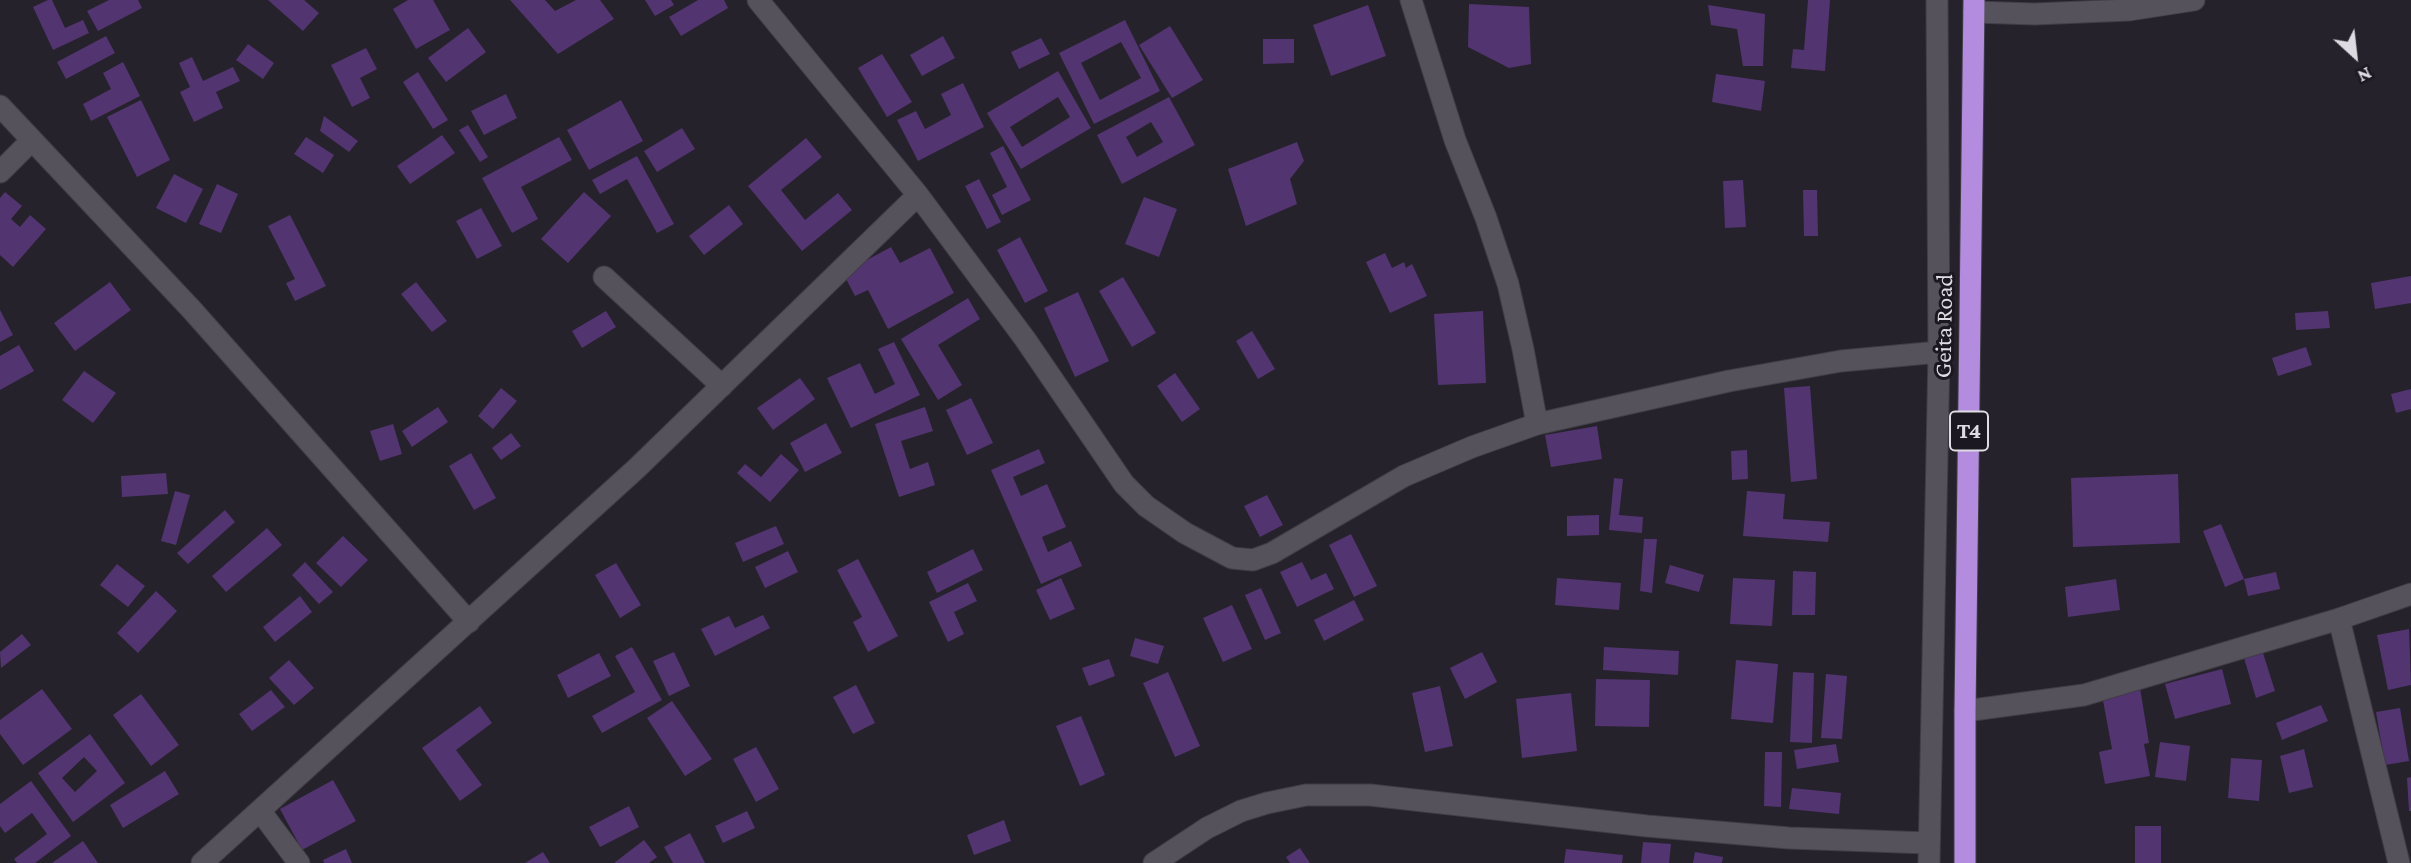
<!DOCTYPE html>
<style>
body{margin:0}
#map{position:relative;width:2411px;height:863px;overflow:hidden;background:#26222b;font-family:"Crimson Pro",serif}
canvas{display:block}
.north{position:absolute;left:2320px;top:21px;width:70px;height:70px;-webkit-text-stroke:5px #1c1821;paint-order:stroke;rotate:153deg;font-size:19px;font-weight:700;line-height:28px;text-align:center;color:#dedce2}
.north::after{content:'';display:block;margin:auto;width:24px;height:32px;background:#dedce2;clip-path:polygon(50% 0,100% 100%,50% 72%,0 100%)}
</style>
<div id="map">
<canvas width="2411" height="863"></canvas>
<div class="north">N</div>
</div>
<script>
const c = document.querySelector('canvas').getContext('2d');
c.lineJoin = 'round';
function paint(path, color) { c.fillStyle = color; c.fill(path, 'evenodd'); }
const toPath = rows => new Path2D(rows.map(r => 'M' + r).join(''));
function stroke(path, color, width, dash) { c.strokeStyle = color; c.lineWidth = width; c.lineCap = dash ? 'butt' : 'round'; c.setLineDash(dash || []); c.stroke(path); }
function drawText(font, color, halo, rows, align = 'center') {
  c.font = font + ' "Crimson Pro",serif'; c.lineWidth = 6; c.setLineDash([]); c.textBaseline = 'middle'; c.strokeStyle = halo; c.fillStyle = color; for (const [text, x, y, turn = 0] of rows) {
    c.save(); c.translate(x, y); c.rotate((+turn || 0) * Math.PI / 180); c.textAlign = isNaN(turn) ? turn : align; if (halo) c.strokeText(text, 0, 0); c.fillText(text, 0, 0); c.restore();
  }
}
const building = toPath([
 [48,0,52,0,65,28,83,20,89,33,53,50,33,7],
 [109,0,138,0,142,8,98,31,87,11],
 [268,0,304,0,319,13,303,31],
 [408,0,433,0,450,30,416,49,393,9],
 [510,0,545,0,555,11,576,0,600,0,614,19,558,54],
 [645,0,671,0,674,5,655,16],
 [698,0,724,0,728,8,681,36,669,17],
 [1808,0,1830,0,1825,71,1791,68,1793,49,1804,50],
 [1469,4,1529,7,1531,64,1509,68,1468,47],
 [1368,5,1386,56,1331,76,1313,25],
 [1708,5,1765,14,1763,66,1743,66,1737,29,1711,25],
 [1125,20,1160,91,1094,124,1059,53],
 [1121,42,1141,78,1100,100,1081,63],
 [1170,26,1203,80,1172,98,1139,45],
 [468,28,486,52,446,82,428,58],
 [106,36,115,53,66,79,57,62],
 [943,36,955,58,922,76,910,55],
 [1041,38,1050,54,1019,69,1011,52],
 [1263,39,1294,39,1294,63,1263,64],
 [248,44,274,63,263,79,236,60],
 [366,48,377,69,360,78,370,98,352,107,331,65],
 [882,54,912,102,887,117,858,68],
 [192,57,203,81,233,67,240,81,216,92,223,108,194,122,180,92,190,87,179,63],
 [123,62,140,96,91,121,83,104,111,89,103,73],
 [1058,71,1091,128,1021,169,987,113],
 [1058,97,1070,117,1022,147,1010,127],
 [418,72,448,120,433,129,403,82],
 [1716,74,1765,81,1761,111,1712,102],
 [963,83,984,127,918,161,897,120,916,111,925,129,951,115,941,94],
 [506,94,517,118,484,135,471,111],
 [1169,97,1195,145,1122,184,1097,135],
 [1151,122,1163,142,1137,157,1126,137],
 [141,100,170,160,137,177,107,117],
 [621,100,643,141,589,170,567,130],
 [324,116,358,141,349,152,320,131],
 [468,125,488,157,480,162,459,130],
 [682,128,695,149,657,172,644,151],
 [442,135,455,153,410,184,397,166],
 [306,137,334,155,323,173,294,154],
 [559,137,572,160,521,187,538,219,512,233,482,178],
 [806,138,822,157,781,190,805,220,838,193,852,210,802,251,748,186],
 [1297,142,1304,161,1290,179,1297,204,1246,226,1228,169],
 [1003,146,1031,200,1002,215,992,195,1007,187,990,153],
 [637,156,674,224,657,233,627,179,600,194,592,180],
 [174,174,203,189,186,223,156,208],
 [979,179,1001,222,987,229,965,186],
 [1743,180,1746,227,1725,228,1723,181],
 [217,184,238,194,221,233,199,224],
 [1803,190,1817,190,1818,236,1804,236],
 [5,192,22,206,11,219,20,227,30,215,46,229,13,267,0,255,0,198],
 [584,192,611,216,568,263,541,239],
 [1144,197,1177,209,1159,257,1125,244],
 [729,205,743,224,704,255,689,236],
 [481,208,502,246,477,259,456,221],
 [290,215,326,286,295,301,286,283,295,279,268,226],
 [1020,237,1048,291,1025,303,997,250],
 [891,247,900,263,930,248,954,293,888,329,868,290,855,296,843,273],
 [1385,253,1392,268,1404,262,1406,268,1412,264,1427,296,1390,313,1366,262],
 [2411,276,2411,303,2375,309,2371,283],
 [1123,277,1156,333,1132,347,1099,291],
 [110,282,131,310,75,351,54,323],
 [416,282,447,321,432,332,401,294],
 [1078,292,1109,361,1075,377,1044,308],
 [968,298,980,319,938,345,962,385,938,400,901,339],
 [0,310,13,335,0,342],
 [606,311,616,327,582,348,572,331],
 [1483,311,1486,383,1438,385,1434,314],
 [2328,311,2330,328,2296,330,2295,313],
 [1252,331,1275,369,1258,379,1236,341],
 [894,342,920,395,851,428,827,378,860,363,875,394,895,384,878,349],
 [19,345,34,371,0,390,0,356],
 [2306,347,2312,365,2278,376,2272,358],
 [84,371,116,393,93,423,62,400],
 [1175,373,1200,409,1182,422,1157,386],
 [800,378,815,399,773,430,757,408],
 [1810,386,1817,479,1791,482,1784,388],
 [501,388,517,401,493,429,478,416],
 [2411,389,2411,409,2396,413,2391,394],
 [971,398,993,443,967,455,946,410],
 [438,407,448,422,412,447,402,431],
 [925,407,933,431,901,441,910,469,928,462,935,485,899,497,875,424],
 [826,423,842,453,805,472,790,443],
 [393,424,402,454,380,461,370,431],
 [1597,426,1602,459,1551,467,1545,435],
 [511,433,521,446,501,460,492,448],
 [1039,449,1045,463,1013,477,1021,496,1047,484,1066,527,1042,537,1048,552,1071,541,1082,566,1041,584,991,470],
 [1747,450,1748,479,1732,480,1731,451],
 [471,453,496,498,474,510,449,466],
 [781,454,799,470,770,502,737,473,745,464,761,477],
 [166,473,168,494,122,497,121,476],
 [2178,474,2180,543,2073,547,2071,478],
 [1614,478,1623,479,1619,515,1643,517,1642,533,1609,530],
 [175,491,190,495,176,545,161,541],
 [1747,491,1785,494,1783,519,1830,522,1828,542,1743,536],
 [1267,495,1283,525,1260,537,1244,506],
 [225,510,235,522,188,564,177,553],
 [1599,515,1599,535,1567,536,1567,516],
 [2221,524,2244,579,2276,572,2280,589,2248,596,2244,579,2225,587,2203,531],
 [776,526,784,544,743,562,735,543],
 [267,528,282,545,226,592,212,576],
 [1351,534,1377,586,1354,597,1329,545],
 [343,536,368,560,341,587,316,563],
 [1644,539,1657,539,1652,593,1640,591],
 [973,549,983,570,937,593,927,572],
 [788,551,798,572,765,588,755,567],
 [858,559,898,636,868,652,853,622,862,617,837,570],
 [305,562,333,592,319,604,292,575],
 [1302,562,1311,580,1326,573,1334,589,1297,607,1280,572],
 [616,563,641,605,620,618,595,575],
 [117,564,145,586,128,607,100,585],
 [1670,565,1704,575,1699,592,1665,583],
 [1793,571,1816,572,1815,615,1792,615],
 [1061,578,1075,609,1050,620,1036,590],
 [1557,578,1621,583,1619,610,1555,605],
 [1733,578,1775,580,1772,626,1730,624],
 [2116,579,2120,610,2068,617,2065,587],
 [968,583,977,601,954,612,964,634,948,642,929,602],
 [1261,588,1281,633,1265,640,1245,595],
 [156,591,177,611,138,653,117,633],
 [300,596,312,612,275,642,263,627],
 [1354,600,1364,620,1324,641,1314,620],
 [1232,605,1252,649,1223,662,1203,618],
 [763,615,770,628,715,656,701,629,729,616,735,628],
 [2409,629,2411,685,2388,690,2377,635],
 [22,634,31,645,1,668,0,652],
 [1135,638,1164,646,1158,664,1130,656],
 [632,647,662,700,602,733,592,716,635,692,615,656],
 [1604,647,1679,651,1678,675,1603,670],
 [674,652,690,686,669,696,653,661],
 [1482,652,1497,682,1465,699,1450,668],
 [599,653,611,676,568,698,557,675],
 [2263,653,2275,691,2256,698,2244,658],
 [1109,659,1115,676,1089,686,1082,668],
 [289,660,314,688,294,705,269,678],
 [1736,660,1778,664,1773,723,1731,719],
 [2222,669,2231,704,2175,719,2165,684],
 [1168,672,1200,746,1175,757,1143,683],
 [1793,672,1814,673,1812,743,1790,742],
 [1826,674,1847,676,1842,739,1821,738],
 [1596,679,1650,680,1649,727,1595,726],
 [856,685,875,723,853,734,833,697],
 [1440,686,1453,746,1425,752,1412,693],
 [2140,688,2149,743,2144,744,2150,776,2105,784,2099,752,2112,749,2102,695],
 [42,689,72,729,23,765,0,734,0,720],
 [271,690,285,707,252,731,239,714],
 [1571,693,1577,751,1522,758,1516,699],
 [141,694,179,745,151,766,113,715],
 [672,701,712,759,685,776,647,718],
 [2321,705,2328,721,2282,740,2276,723],
 [480,706,492,723,456,750,482,785,460,801,422,748],
 [2400,708,2409,761,2385,765,2376,712],
 [1081,716,1105,775,1080,786,1056,726],
 [90,734,125,783,73,822,38,773],
 [84,757,97,771,75,792,62,778],
 [2160,742,2190,746,2186,781,2155,777],
 [1836,744,1839,762,1797,769,1794,750],
 [756,747,779,789,756,802,733,759],
 [2304,749,2313,787,2289,793,2280,756],
 [1765,752,1782,752,1781,807,1764,806],
 [2231,758,2262,760,2259,801,2228,798],
 [165,771,179,794,123,828,110,805],
 [2411,777,2411,811,2409,811,2407,778],
 [333,780,356,821,302,850,280,809],
 [31,781,71,836,35,863,17,863,14,859,47,834,32,813,5,833,0,826,0,804],
 [1792,788,1841,793,1839,814,1789,809],
 [629,806,639,827,600,847,589,827],
 [747,811,755,828,723,843,715,826],
 [1004,820,1011,841,974,855,967,835],
 [2135,826,2161,826,2161,863,2135,863],
 [690,833,705,863,673,863,664,847],
 [644,840,657,857,649,863,614,863],
 [83,841,98,863,52,863],
 [1643,842,1671,844,1669,863,1641,863],
 [1300,848,1310,863,1290,863,1286,857],
 [346,849,352,863,324,863,323,860],
 [1566,849,1623,855,1622,863,1564,863],
 [543,852,550,863,525,863],
 [1695,852,1723,857,1722,863,1693,863]
]);
const street = toPath([
 [758,0,918,195,1025,339,1124,484,1146,506,1185,533,1232,558,1253,560,1272,553,1404,476,1472,447,1537,424,1729,381,1841,361,1939,352],
 [1411,0,1455,140,1486,218,1508,284,1523,349,1537,424],
 [1974,12,2035,14,2129,10,2194,0],
 [0,106,192,310,469,622],
 [0,172,32,140],
 [604,277,722,386],
 [2339,619,2399,863],
 [1965,711,2084,695,2339,619,2411,594],
 [261,812,299,863],
 [202,863,637,468,918,195],
 [1154,863,1207,828,1241,811,1267,803,1306,795,1370,795,1647,826,1789,838,1928,843],
 [1929,863,1939,352,1937,0]
]);
const highway = toPath([
 [1965,863,1965,711,1974,0]
]);
const shields = [
 [1969,431,38]
];
const shieldNames = [
 ["T4",1969,431]
];
const streetNames = [
 ["Geita Road",1944,326,-89]
];
paint(building, '#523470');
stroke(street, '#413d45', 23);
stroke(highway, '#413d45', 23);
stroke(street, '#56525c', 21);
stroke(highway, '#b38cdf', 21);
for (const [x, y, w] of shields) { const box = new Path2D(); box.roundRect(x - w / 2, y - 19.5, w, 39, 5); c.fillStyle = '#1c1821'; c.fill(box); stroke(box, '#dedce2', 2); }
drawText('bold 23px', '#dedce2', null, shieldNames);
drawText('24px', '#dedce2', '#1c1821', streetNames);
</script>
